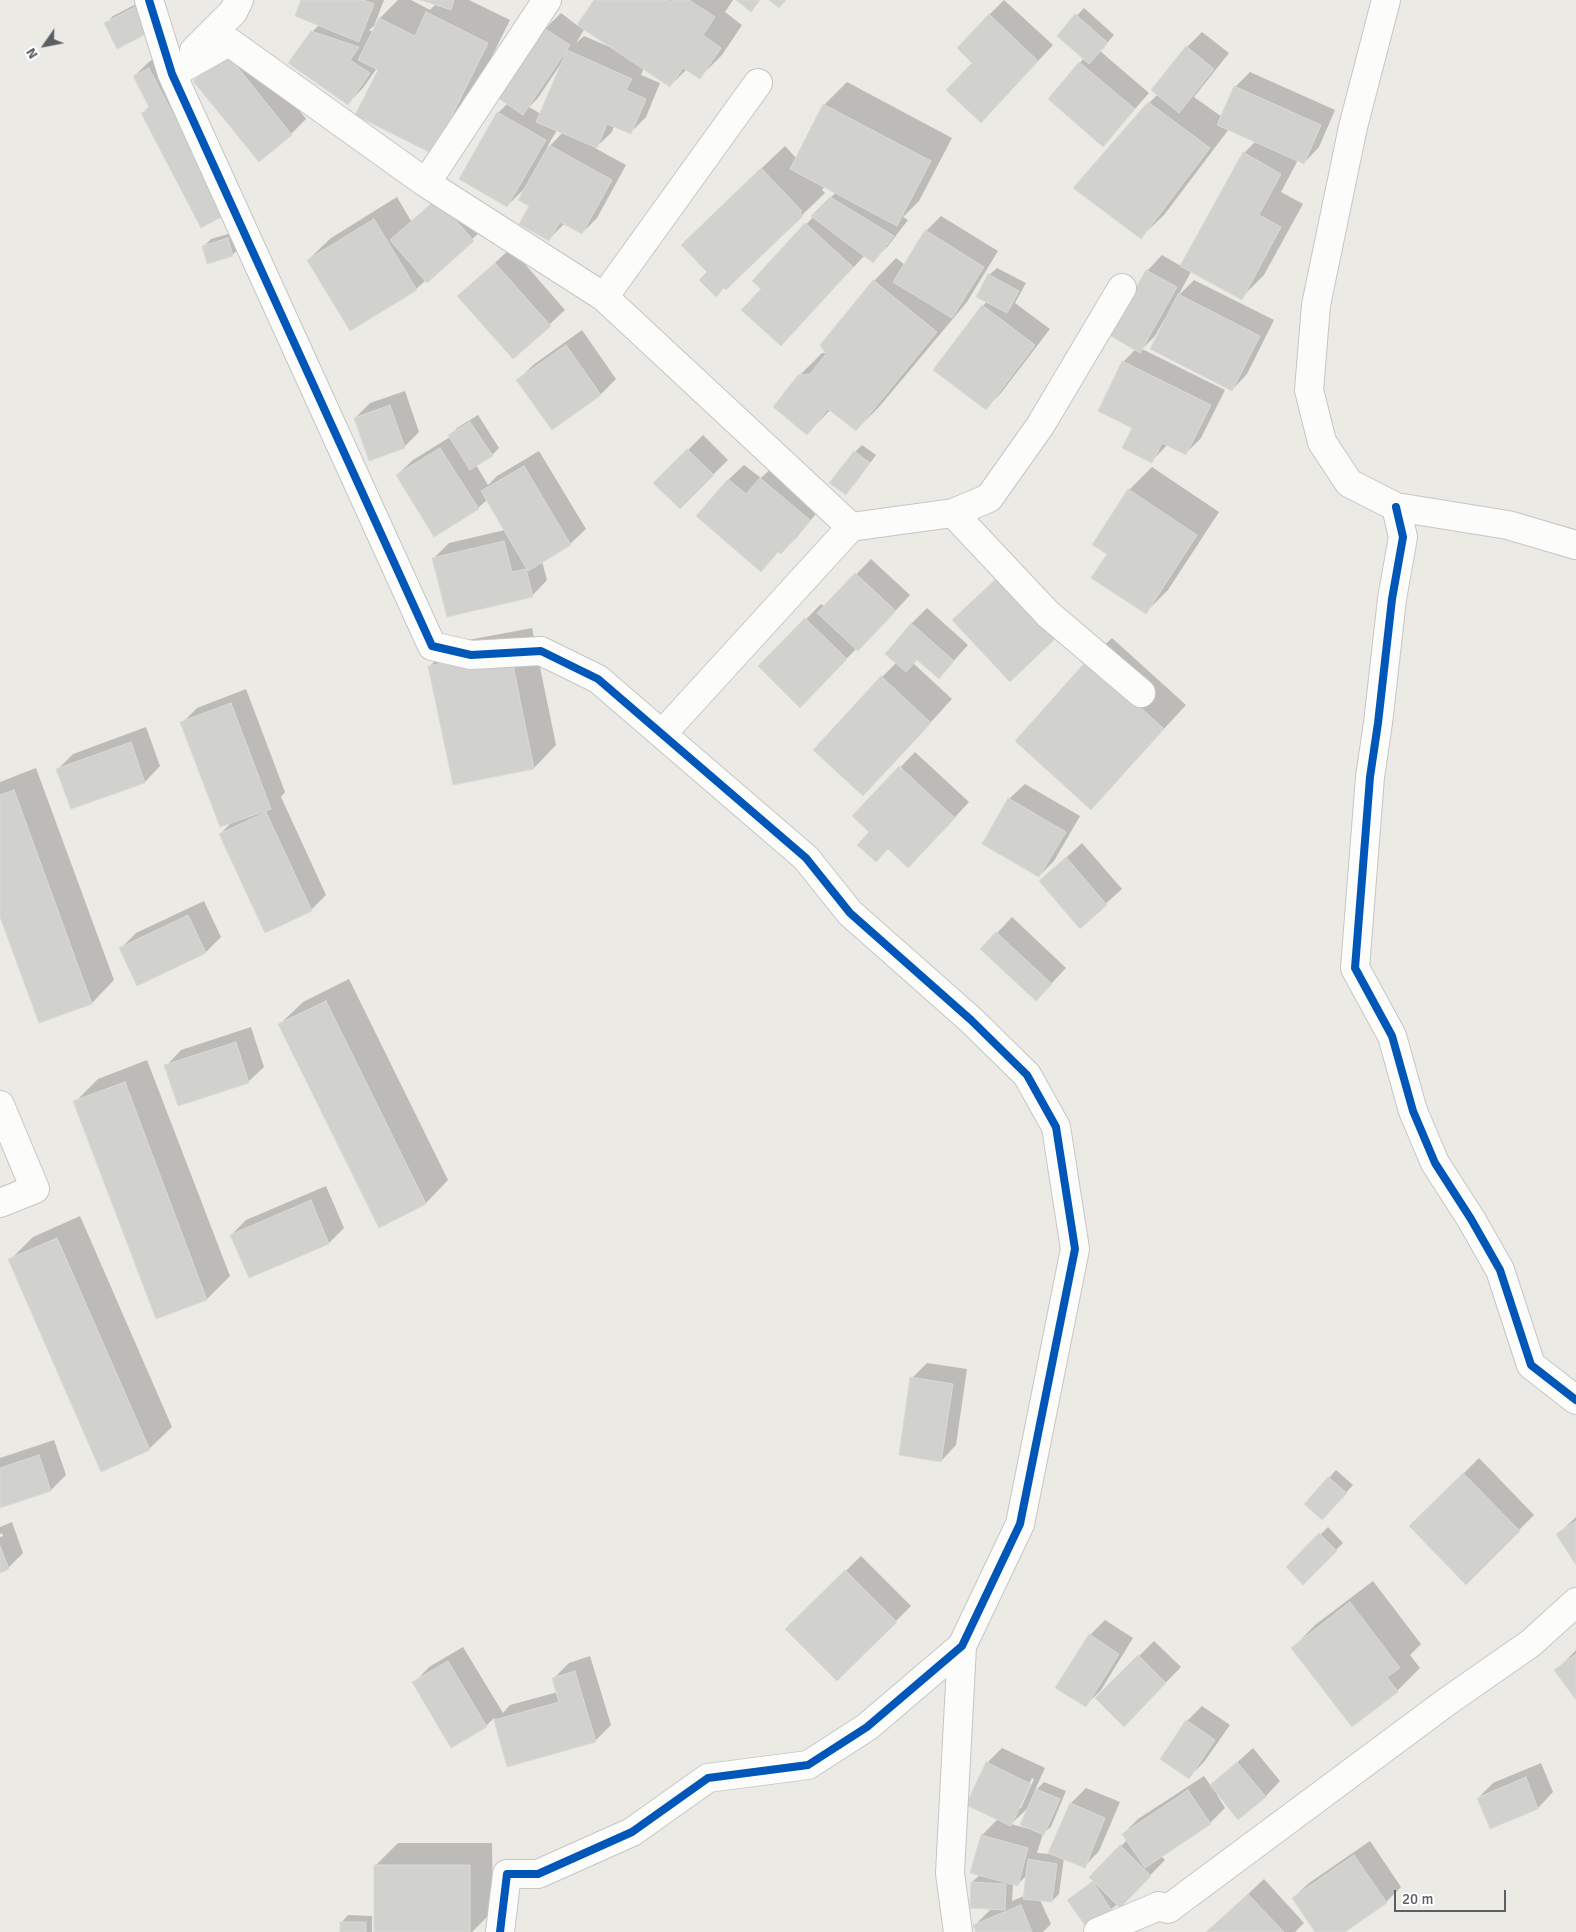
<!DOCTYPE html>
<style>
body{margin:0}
#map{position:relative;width:1576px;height:1932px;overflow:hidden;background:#ebeae5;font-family:Signika,sans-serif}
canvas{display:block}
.north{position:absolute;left:20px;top:20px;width:50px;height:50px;-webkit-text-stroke:4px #fff;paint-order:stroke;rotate:237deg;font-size:14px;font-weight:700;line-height:20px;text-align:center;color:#5b5e63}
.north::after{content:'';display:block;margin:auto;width:18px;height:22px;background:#5b5e63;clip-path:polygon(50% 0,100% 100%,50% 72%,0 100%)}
.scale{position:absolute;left:1394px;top:1890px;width:112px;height:22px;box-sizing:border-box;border:2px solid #5b5e63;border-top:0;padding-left:6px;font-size:15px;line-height:18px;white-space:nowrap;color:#5b5e63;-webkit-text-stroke:4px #fff;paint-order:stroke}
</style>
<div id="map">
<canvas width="1576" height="1932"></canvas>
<div class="north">N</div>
<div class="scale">20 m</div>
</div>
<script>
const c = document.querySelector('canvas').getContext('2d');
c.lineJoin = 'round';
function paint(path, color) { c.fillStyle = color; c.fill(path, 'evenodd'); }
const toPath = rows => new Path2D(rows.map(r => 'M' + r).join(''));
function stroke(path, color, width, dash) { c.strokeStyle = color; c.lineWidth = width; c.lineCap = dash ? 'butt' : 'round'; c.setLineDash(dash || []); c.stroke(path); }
const shadow = toPath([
 [144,0,156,24,105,24,113,16],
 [303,0,384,0,374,26,369,30,373,32,380,18,398,0,411,0,430,10,436,4,425,0,469,0,510,20,456,129,433,152,379,69,377,68,363,88,348,103,312,32,319,25],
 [596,0,733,0,725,12,742,25,722,55,699,78,687,69,670,86,644,68,641,75,660,83,646,117,631,132,614,125,612,132,595,148,626,165,597,218,582,233,564,224,549,239,531,206,526,187,507,206,460,179,498,113,508,103,500,97,545,29,561,13,578,26],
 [585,28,613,47,612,48,584,36,576,43],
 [562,62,541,114,529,107,538,98],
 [557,130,563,132,548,148,547,147],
 [1004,0,1053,45,996,106,974,63,989,15],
 [1084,8,1114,35,1100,51,1149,93,1103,145,1049,99,1084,58,1059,35],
 [1202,32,1229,53,1194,97,1222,117,1235,87,1250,72,1335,110,1319,147,1304,163,1298,160,1281,192,1303,204,1264,275,1241,298,1192,270,1178,296,1194,280,1274,320,1247,374,1232,390,1164,320,1155,336,1142,349,1225,390,1201,438,1186,453,1168,444,1152,461,1134,427,1123,362,1136,349,1147,271,1162,255,1181,266,1244,153,1256,141,1229,129,1164,215,1141,237,1149,103,1158,94,1187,47],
 [243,39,306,119,291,134,259,160,195,81,210,66],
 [164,53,240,199,143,113,150,106,134,76,150,61],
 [847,82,952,138,919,201,903,217,908,220,888,246,873,261,865,255,781,345,763,289,754,281,836,192,825,186,822,190,825,193,730,284,708,272,705,222,785,146,797,159,824,105],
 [453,185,488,225,416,289,350,329,308,260,331,238,397,197,411,221],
 [941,216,998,251,967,302,879,407,856,430,831,409,807,434,799,376,822,353,827,353,874,281,896,258,905,265,926,231],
 [235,232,240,248,232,255,204,246,211,239],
 [511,248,565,310,513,358,459,296],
 [997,268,1026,283,1015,303,1050,329,1001,393,986,408,983,306,987,301,989,275],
 [582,330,616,379,601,394,552,429,518,380,533,365],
 [405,391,419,432,404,447,355,418,370,403],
 [478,415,499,448,492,455,476,465,488,485,497,476,539,451,586,529,570,544,542,561,547,580,532,596,433,559,449,543,505,530,487,500,478,508,397,475,413,460,450,437,450,436,457,428],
 [703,435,728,460,680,507,655,483],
 [862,445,876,455,853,486,855,452],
 [776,464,824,504,796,538,781,553,779,551,761,570,728,480,744,465,761,478],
 [1152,467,1219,512,1168,590,1145,613,1108,554,1129,490],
 [871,559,910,595,873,635,857,648,800,706,760,666,821,604,825,607],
 [927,608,968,645,939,677,918,659,913,663,952,699,885,772,882,677,897,662,887,654,912,623],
 [532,628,556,745,534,768,430,666,452,643],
 [1112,638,1186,705,1091,808,1089,660],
 [246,689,285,792,281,797,326,895,311,910,220,834,233,821,182,723,197,708],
 [146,727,160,766,145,782,71,808,58,769,73,754],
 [915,752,969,802,924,851,871,832,854,816],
 [36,768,114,980,92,1003,40,1022,0,914,0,782],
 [1025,784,1080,816,1054,861,1039,876,1009,799],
 [1082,843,1122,889,1080,927,1041,881],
 [204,901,221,937,206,952,138,984,121,948,136,933],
 [1012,917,1066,968,1051,984,982,949],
 [349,979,448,1180,426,1203,379,1226,280,1024,303,1002],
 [251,1027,264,1067,248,1082,166,1066,181,1050],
 [147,1060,230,1276,207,1299,157,1318,75,1102,98,1079],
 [326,1186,344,1228,329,1243,231,1235,246,1220],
 [80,1216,172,1427,149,1449,10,1260,33,1237],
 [927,1363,967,1369,956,1445,941,1461,912,1378],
 [54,1440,66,1475,51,1490,0,1507,0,1458],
 [1479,1458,1534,1515,1466,1583,1411,1526],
 [1336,1470,1353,1485,1329,1511,1306,1504],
 [1576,1517,1576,1563,1558,1534],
 [12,1522,23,1553,8,1568,0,1571,0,1537,3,1536,2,1533,0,1534,0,1527],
 [1328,1527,1343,1543,1303,1583,1288,1567],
 [861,1556,911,1606,837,1680,787,1629],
 [1373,1581,1421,1644,1410,1655,1420,1668,1397,1691,1352,1726,1293,1648,1315,1625],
 [1105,1620,1133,1638,1101,1690,1086,1705,1090,1635],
 [1154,1641,1181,1667,1139,1710,1097,1698],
 [463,1647,503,1713,510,1705,558,1692,554,1678,569,1663,590,1656,611,1725,595,1741,508,1765,494,1718,486,1726,414,1683,429,1667],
 [1576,1650,1576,1698,1556,1671],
 [1202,1706,1230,1725,1204,1762,1189,1777,1187,1721],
 [1002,1748,1045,1768,1034,1792,1044,1782,1066,1791,1051,1827,1043,1833,1037,1853,1049,1854,1071,1803,1086,1788,1120,1802,1099,1851,1084,1867,1064,1858,1059,1894,1052,1901,1040,1900,1051,1924,1043,1932,978,1932,975,1925,992,1908,971,1907,972,1882,980,1875,982,1835,998,1819,987,1763],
 [1032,1778,1034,1779,1021,1808,1018,1808],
 [1030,1806,1029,1829,1011,1824],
 [1027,1875,1024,1896,1012,1901,1013,1884,1017,1885],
 [1253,1748,1280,1781,1265,1797,1217,1795,1225,1808,1210,1823,1161,1856,1165,1860,1120,1906,1118,1904,1087,1927,1068,1900,1094,1880,1091,1877,1127,1840,1123,1834,1138,1819,1204,1776,1211,1786],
 [1541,1763,1553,1792,1538,1808,1491,1827,1478,1798,1493,1783],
 [1370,1841,1401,1887,1386,1902,1343,1932,1317,1932,1293,1898,1309,1883],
 [398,1843,492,1843,493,1911,472,1932,375,1932,375,1866],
 [1264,1879,1304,1923,1295,1932,1208,1932],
 [348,1915,372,1916,372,1932,341,1932,341,1923]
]);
const building = toPath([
 [301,0,363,0,374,4,359,42,295,16,301,0],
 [421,0,454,0,451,10,421,0],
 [594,0,668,0,671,2,672,0,689,0,715,17,703,35,721,48,700,79,683,68,670,87,577,25,594,0],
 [736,0,760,0,751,12,736,0],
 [769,0,786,0,779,8,769,0],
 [137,6,150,32,117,49,104,23,137,6],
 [426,12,488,43,433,154,355,115,378,70,358,60,379,18,415,36,426,12],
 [989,14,1038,61,981,123,946,90,972,63,957,48,989,14],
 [1075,14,1108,43,1089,64,1057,36,1075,14],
 [544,28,570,45,523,115,498,98,544,28],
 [311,31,359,47,350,60,370,73,348,105,288,63,311,31],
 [1186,46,1214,69,1179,113,1151,90,1186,46],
 [567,50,632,79,626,90,646,99,631,134,607,124,597,148,536,122,567,50],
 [227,54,292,135,259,162,193,81,227,54],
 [1079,62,1135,109,1103,147,1048,99,1079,62],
 [149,68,225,215,201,228,141,113,150,109,133,76,149,68],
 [1234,86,1321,125,1304,164,1217,125,1234,86],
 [1148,102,1210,148,1141,239,1073,188,1148,102],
 [823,104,931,161,897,226,790,169,823,104],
 [497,112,546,140,507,207,459,179,497,112],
 [549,145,612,180,582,234,560,222,549,241,519,224,529,206,518,200,549,145],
 [1243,152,1281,174,1259,215,1281,227,1242,300,1180,266,1243,152],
 [761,168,802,211,800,213,803,216,731,285,726,290,724,288,716,297,699,280,707,272,681,245,761,168],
 [830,197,894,236,873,263,811,216,830,197],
 [437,199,474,241,427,283,390,240,437,199],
 [374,219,417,290,350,331,307,260,374,219],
 [805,223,853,267,781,346,741,310,761,289,752,281,805,223],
 [925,230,984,267,952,318,893,282,925,230],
 [228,238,233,256,207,264,202,246,228,238],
 [495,263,551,326,513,359,457,296,495,263],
 [1146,270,1177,287,1140,353,1109,335,1146,270],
 [988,274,1019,291,1007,313,976,297,988,274],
 [873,280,937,332,856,431,828,409,807,435,773,407,798,375,810,374,826,354,820,345,873,280],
 [1178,294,1260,336,1232,391,1150,349,1178,294],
 [982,305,1035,345,986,410,933,370,982,305],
 [566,345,601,395,552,430,516,380,566,345],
 [1122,361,1211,405,1186,455,1162,443,1152,463,1122,448,1132,428,1098,411,1122,361],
 [390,405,405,448,369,461,354,418,390,405],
 [470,422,493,456,470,470,448,435,470,422],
 [440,448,479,509,434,537,396,475,440,448],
 [687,449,714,475,680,509,653,483,687,449],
 [854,451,870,463,846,495,829,483,854,451],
 [524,466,571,545,528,571,481,491,524,466],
 [760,478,810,520,781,554,778,552,761,572,696,516,728,479,746,494,760,478],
 [1128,489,1197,535,1146,614,1091,578,1107,554,1092,545,1128,489],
 [504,541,512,572,526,569,533,597,447,617,432,558,504,541],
 [855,573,896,611,858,651,817,613,855,573],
 [999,576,1056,638,1010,682,952,620,999,576],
 [805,618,847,659,800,708,758,666,805,618],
 [911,623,954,661,939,679,917,660,906,672,885,654,911,623],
 [510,650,534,769,453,785,428,666,510,650],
 [1088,659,1164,729,1091,810,1015,741,1088,659],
 [881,676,931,723,863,796,813,750,881,676],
 [231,703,271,809,220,827,180,722,231,703],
 [131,742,145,783,71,809,56,769,131,742],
 [899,766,955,818,908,868,888,849,876,862,857,845,869,832,852,816,899,766],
 [14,790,92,1004,39,1023,0,917,0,795,14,790],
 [1008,798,1066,832,1039,877,982,844,1008,798],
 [266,812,312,911,265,933,219,834,266,812],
 [1066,857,1107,905,1080,929,1039,881,1066,857],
 [188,915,206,953,137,986,119,948,188,915],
 [996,932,1052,984,1036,1001,980,949,996,932],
 [326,1001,426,1204,379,1228,278,1024,326,1001],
 [236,1042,249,1083,178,1106,164,1065,236,1042],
 [125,1082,207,1300,156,1319,73,1101,125,1082],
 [311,1200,329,1244,249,1278,230,1235,311,1200],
 [57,1238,150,1450,101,1472,8,1259,57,1238],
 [910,1377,953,1384,941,1462,899,1455,910,1377],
 [39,1455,51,1491,0,1508,0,1468,39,1455],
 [1463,1473,1520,1531,1466,1585,1409,1526,1463,1473],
 [1328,1477,1347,1493,1322,1520,1304,1504,1328,1477],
 [1576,1521,1576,1565,1556,1534,1576,1521],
 [1319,1533,1337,1551,1303,1585,1286,1567,1319,1533],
 [0,1546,9,1569,0,1573,0,1546],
 [845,1570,897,1622,837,1681,785,1629,845,1570],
 [1350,1602,1400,1668,1387,1677,1398,1692,1352,1727,1291,1648,1350,1602],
 [1089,1634,1119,1654,1086,1707,1055,1688,1089,1634],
 [1576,1654,1576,1700,1554,1670,1576,1654],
 [1138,1655,1166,1683,1124,1727,1095,1698,1138,1655],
 [448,1661,487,1727,451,1748,412,1682,448,1661],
 [575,1671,596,1742,507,1767,494,1720,559,1702,552,1678,575,1671],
 [1186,1720,1215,1740,1189,1779,1160,1759,1186,1720],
 [986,1762,1031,1784,1011,1826,966,1805,986,1762],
 [1237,1762,1266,1797,1238,1820,1210,1785,1237,1762],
 [1526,1777,1538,1809,1490,1829,1477,1798,1526,1777],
 [1036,1789,1060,1799,1044,1835,1020,1825,1036,1789],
 [1188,1790,1211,1824,1145,1868,1122,1834,1188,1790],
 [1070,1803,1105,1818,1085,1868,1048,1853,1070,1803],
 [981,1835,1028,1848,1018,1886,970,1873,981,1835],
 [1120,1845,1151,1876,1120,1908,1089,1877,1120,1845],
 [1354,1855,1387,1903,1345,1932,1315,1932,1292,1898,1354,1855],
 [1028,1859,1057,1864,1052,1902,1023,1899,1028,1859],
 [374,1865,470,1865,470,1932,374,1932,374,1865],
 [971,1882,1006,1884,1005,1910,970,1908,971,1882],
 [1093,1882,1112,1911,1087,1928,1067,1900,1093,1882],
 [1248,1894,1284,1932,1206,1932,1248,1894],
 [1021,1905,1032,1932,976,1932,973,1925,1021,1905],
 [340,1922,366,1922,366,1932,340,1932,340,1922]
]);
const minor = toPath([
 [149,0,172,74,432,646,471,655,541,651,598,679,806,858,850,913,971,1020,1027,1075,1056,1127,1075,1249,1020,1524,962,1646,867,1727,808,1765,708,1778,632,1832,538,1874,507,1874,500,1932],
 [1386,0,1353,127,1316,305,1309,390,1322,442,1349,483,1396,507,1508,525,1576,545],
 [194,51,233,12,239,0],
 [172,74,229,42,426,183,604,297,851,527],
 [426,183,547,0],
 [604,297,758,83],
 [1396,507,1403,537,1392,599,1378,723,1370,777,1355,968,1392,1036,1413,1111,1435,1163,1471,1219,1500,1270,1531,1365,1576,1400],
 [953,513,1048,614,1141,693],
 [662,734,851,527,953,513,989,498,1040,426,1122,288],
 [0,1105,35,1189,0,1203],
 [958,1932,950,1873,962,1646],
 [1098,1932,1159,1906,1168,1909,1445,1703,1531,1643,1576,1602]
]);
const cycleway = toPath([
 [149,0,172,74,432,646,471,655,541,651,598,679,806,858,850,913,971,1020,1027,1075,1056,1127,1075,1249,1020,1524,962,1646,867,1727,808,1765,708,1778,632,1832,538,1874,507,1874,500,1932],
 [1396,507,1403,537,1392,599,1378,723,1370,777,1355,968,1392,1036,1413,1111,1435,1163,1471,1219,1500,1270,1531,1365,1576,1400]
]);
paint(shadow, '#0003');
paint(building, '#d1d1ce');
stroke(building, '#dad9d4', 1);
stroke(minor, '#c6c6c6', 30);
stroke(minor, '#fcfcfb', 28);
stroke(cycleway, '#0057b8', 8);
</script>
